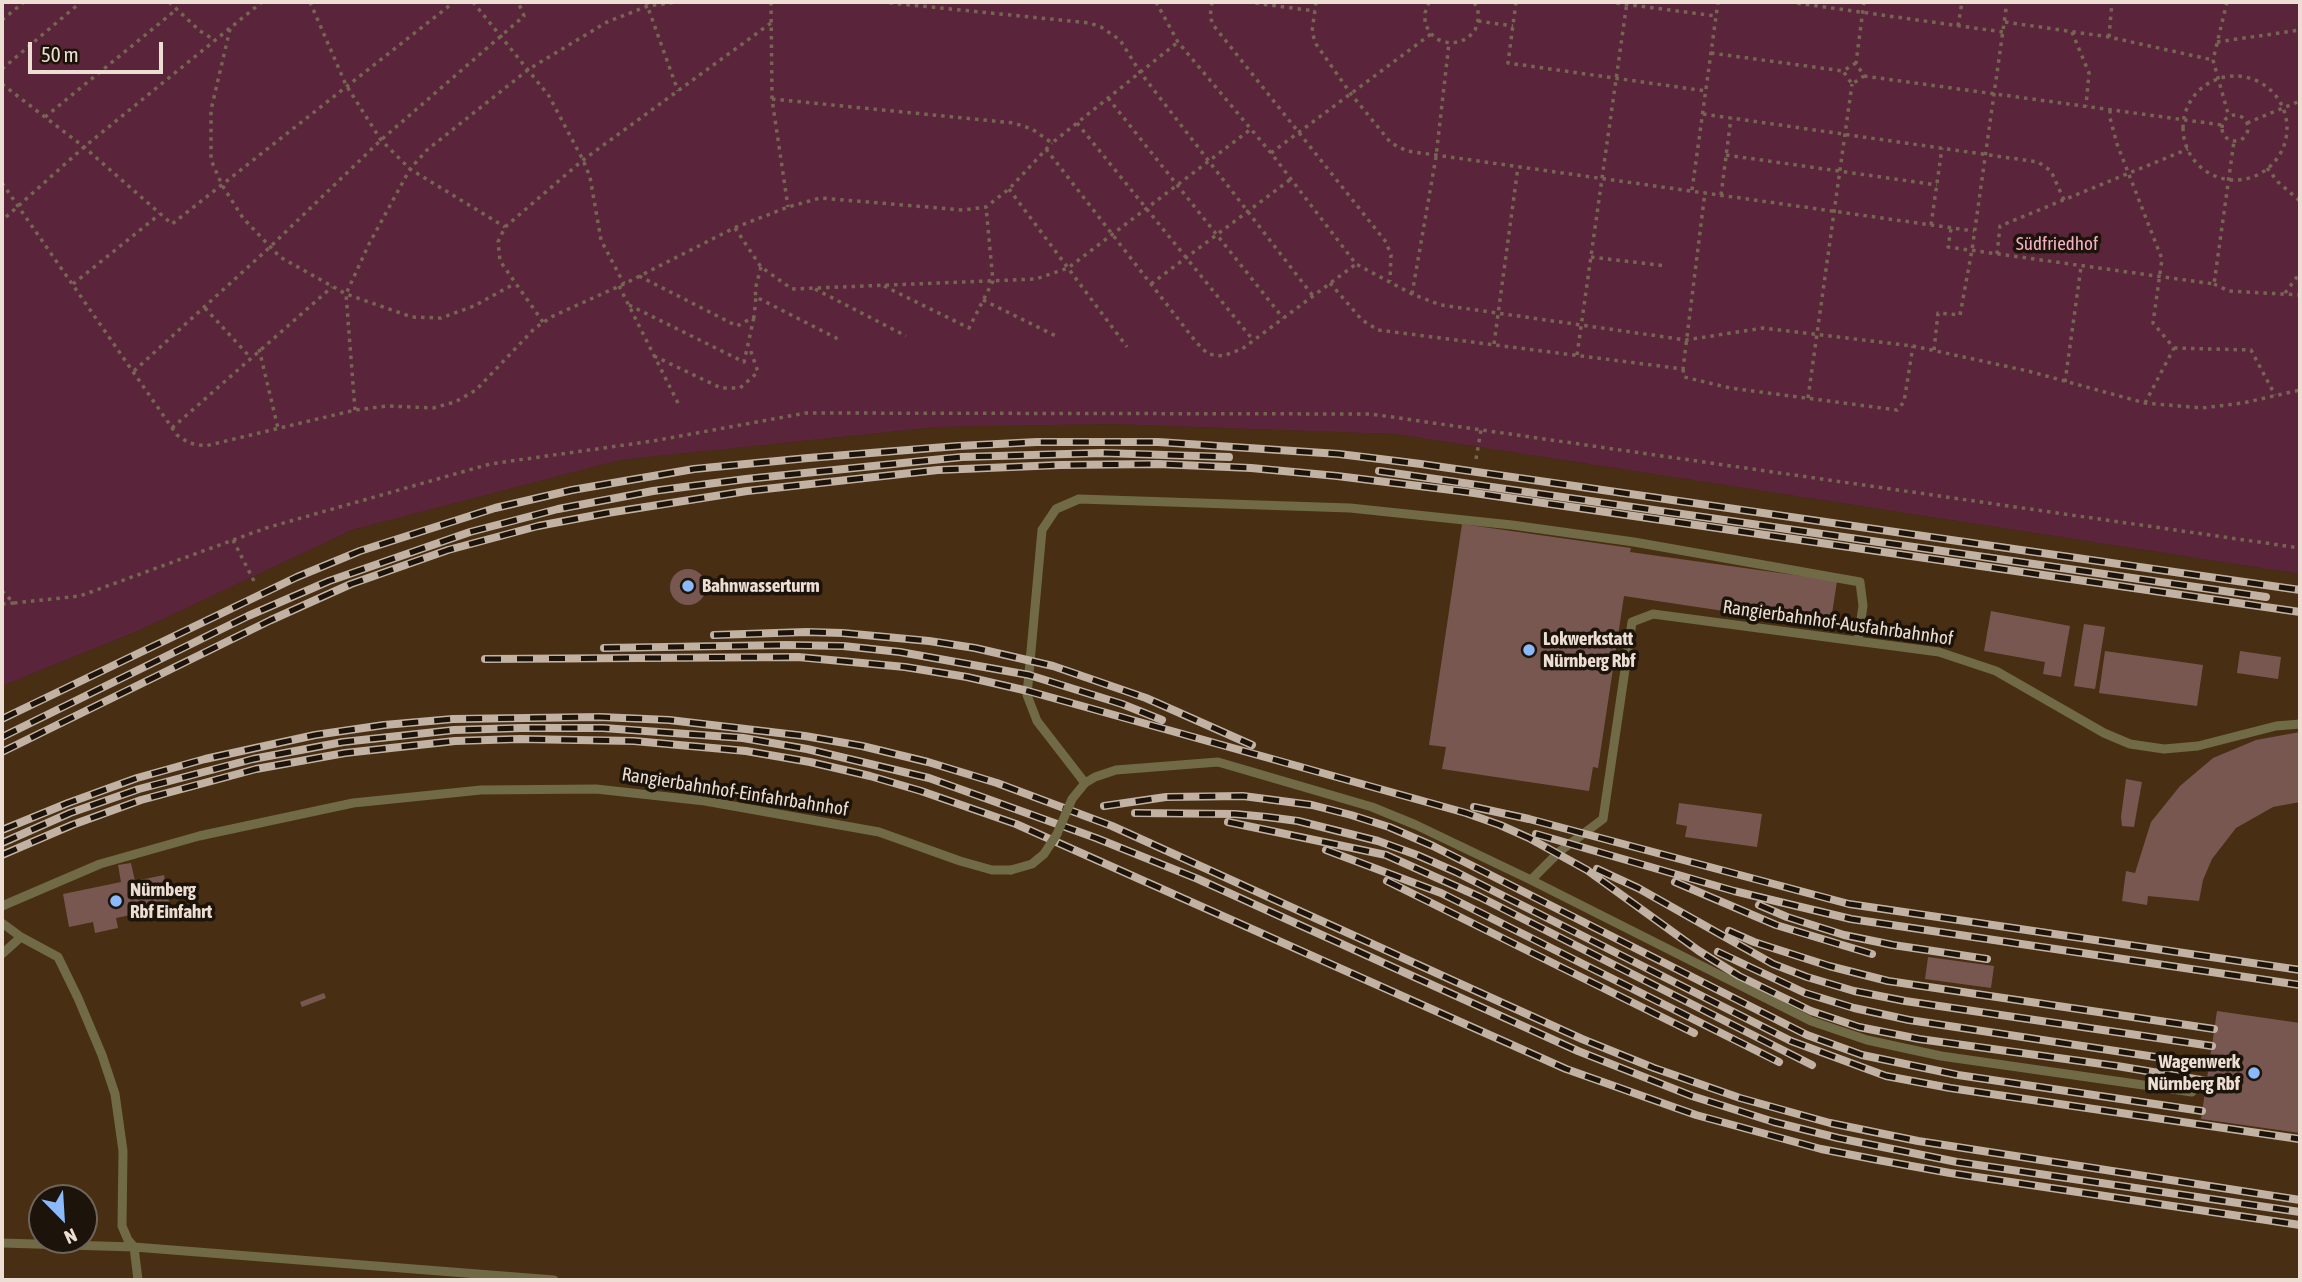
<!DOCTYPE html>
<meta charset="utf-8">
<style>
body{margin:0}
#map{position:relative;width:2302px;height:1282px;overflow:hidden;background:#3c2813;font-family:"Asap Condensed",sans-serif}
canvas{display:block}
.frame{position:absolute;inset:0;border:4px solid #ecded2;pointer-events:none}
.north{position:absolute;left:28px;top:1184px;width:70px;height:70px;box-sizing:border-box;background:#1c130a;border:2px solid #6f645a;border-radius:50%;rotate:156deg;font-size:19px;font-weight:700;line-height:28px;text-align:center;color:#ecded2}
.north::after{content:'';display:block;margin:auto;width:24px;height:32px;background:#8abafc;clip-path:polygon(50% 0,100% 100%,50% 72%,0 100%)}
.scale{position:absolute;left:28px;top:42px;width:135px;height:32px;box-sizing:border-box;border:4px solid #ecded2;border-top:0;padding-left:9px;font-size:21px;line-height:24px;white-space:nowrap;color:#ecded2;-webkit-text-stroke:5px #1c130a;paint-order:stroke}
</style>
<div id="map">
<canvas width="2302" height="1282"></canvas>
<div class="frame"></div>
<div class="north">N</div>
<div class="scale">50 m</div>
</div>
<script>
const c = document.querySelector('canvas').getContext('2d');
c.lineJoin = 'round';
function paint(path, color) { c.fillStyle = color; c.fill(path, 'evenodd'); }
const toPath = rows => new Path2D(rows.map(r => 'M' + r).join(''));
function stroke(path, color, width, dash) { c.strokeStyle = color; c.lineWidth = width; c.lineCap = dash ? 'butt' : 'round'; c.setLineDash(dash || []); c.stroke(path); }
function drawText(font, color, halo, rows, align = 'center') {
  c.font = font + ' "Asap Condensed",sans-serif'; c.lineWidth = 7; c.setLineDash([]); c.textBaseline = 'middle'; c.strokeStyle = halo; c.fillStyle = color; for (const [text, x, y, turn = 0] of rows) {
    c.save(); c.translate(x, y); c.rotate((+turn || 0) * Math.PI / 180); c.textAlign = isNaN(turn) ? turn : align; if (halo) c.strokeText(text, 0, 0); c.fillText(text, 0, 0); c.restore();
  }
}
const built = toPath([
 [1112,424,1395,434,2300,574,2300,1280,2,1280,2,686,142,629,352,530,619,460,937,427],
 [42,1198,84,1198,84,1240,42,1240]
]);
const green = toPath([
 [2,2,2300,2,2300,574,1395,434,1112,424,937,427,620,460,352,530,142,629,2,686]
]);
const building = toPath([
 [1462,524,1631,548,1630,552,1837,581,1830,627,1624,596,1598,768,1593,767,1589,791,1442,769,1446,747,1429,745],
 '670 587a18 18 0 1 1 36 0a18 18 0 1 1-36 0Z',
 [1991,611,2070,626,2061,677,2043,674,2045,662,1984,651],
 [2084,624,2105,627,2095,689,2074,686],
 [2105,651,2203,665,2197,706,2099,693],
 [2240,651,2281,657,2278,679,2237,673],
 [2300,732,2300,802,2273,807,2236,828,2212,859,2203,880,2199,901,2148,896,2147,905,2122,901,2126,871,2135,873,2151,822,2180,786,2213,758,2256,740],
 [2126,779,2142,782,2134,827,2122,826,2121,817],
 [1679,803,1762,814,1757,847,1685,837,1687,826,1676,824],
 [131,863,135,881,164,875,170,907,116,918,118,928,95,933,93,922,69,927,63,894,121,882,118,865],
 [1928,957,1994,966,1991,988,1925,979],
 [324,993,326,998,302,1007,300,1002],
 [2217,1011,2300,1023,2300,1133,2201,1119]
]);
const path = toPath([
 [169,2,200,31,216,41],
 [310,2,346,85,381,140,410,169,505,227],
 [473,2,549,96,583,160,590,177,601,240,624,284],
 [646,2,678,91],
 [771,2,772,99,788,207],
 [881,2,1090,23,1101,27,1120,40,1140,72,1313,296],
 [1156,2,1178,42,1271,153,1356,264,1412,294,1441,305,1686,340,1763,328,1913,346,2028,371,2145,403,2202,408,2243,403,2300,390],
 [1212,2,1210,17,1214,26,1386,242,1391,255,1390,281],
 [1247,2,1315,11],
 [1316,2,1312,32,1316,44,1351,94,1391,143,1407,151,1974,231],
 [1429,2,1425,13,1425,24,1431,34,1439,40,1449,43,1459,42,1468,38,1475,30,1478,21,1478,10,1474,2],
 [1516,2,1508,63,1706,91],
 [1608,2,1716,16],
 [1789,2,2003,32],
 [2227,2,2213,60,2229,117],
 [2,20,24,2],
 [1478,21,1513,26],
 [2005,22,2109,37,2213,60],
 [1958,26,1962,2],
 [230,29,211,110,211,160,222,185,243,218,280,257,346,294,412,317,441,318,474,306,514,284],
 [2072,32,2089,73,2086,106],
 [2109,37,2112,2],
 [2217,42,2300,30],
 [1711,53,1843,71],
 [1856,63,1843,71,1852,84,1864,76,1856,63,1864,2],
 [2,69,81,2],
 [1864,76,2222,125],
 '2183 128a52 52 0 1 1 104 0a52 52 0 1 1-104 0Z',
 [2,84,84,147,172,224,454,2],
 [1108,98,1283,318],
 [772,99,1014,123,1032,129,1052,143,1178,42],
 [2110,110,2110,118,2117,144,2162,259,2153,323,2174,348,2145,403],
 [1703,114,2038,162,2051,171,2064,200],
 '2222 128a13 13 0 1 1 26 0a13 13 0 1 1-26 0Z',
 [45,117,177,9],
 [1077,123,1253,340],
 [2247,123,2300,101],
 [1046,149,1196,342,1208,354,1223,356,1242,349,1356,264],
 [1271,153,1431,34],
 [1726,155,1937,185],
 [2267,168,2278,182,2300,201],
 [2,183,177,435,189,443,205,446,355,410,388,406,433,408,455,402,476,390,535,328,553,316,624,284,734,228,788,207,820,198,963,210,986,207,1009,189,1052,143],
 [1009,189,1127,347],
 [1692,190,1718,2],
 [1721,195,1731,118],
 [6,217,84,147,262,2],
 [1931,225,1942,148],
 [735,228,761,267,792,289,1036,279,1068,268,1251,129],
 [1951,229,1948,247,2214,284,2234,141],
 [1997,254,2000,226,2188,149],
 [1591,257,1666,266],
 [761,267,755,290,756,297,840,340],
 [639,276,737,326,754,317,756,297],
 [1330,283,1362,320,1378,330,1683,369,1705,192],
 [73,284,160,214],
 [1151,284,1291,179],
 [2214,284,2229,291,2300,295],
 [619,286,678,403],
 [884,286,969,328,993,281,986,207],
 [815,289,906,336],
 [2285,293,2300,273],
 [1412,294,1436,157,1449,43],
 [983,300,1058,337],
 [629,305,744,362,754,317],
 [205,308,250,357],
 [543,322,500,261,498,242,505,227,583,160,771,23],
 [1494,344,1518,167],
 [2174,348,2251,350,2275,395],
 [259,349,278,428],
 [1934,350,1938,313,1960,315,1972,250,2007,2],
 [1577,355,1627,2],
 [654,356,721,388,740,388,758,372,749,346],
 [1683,369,1684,377,1730,388,1897,410,1904,402,1913,346],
 [134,371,270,247,381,140,524,16,518,2],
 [2065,382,2081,267],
 [1808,398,1852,84],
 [355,410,346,294,369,244,410,169,427,150,529,69,607,22,648,6,677,2],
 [172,428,332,287],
 [1476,459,1481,430],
 [233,540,254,581],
 [2,591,14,603,80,596,266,528,490,464,653,441,806,413,1371,414,2300,548],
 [2,604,14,603]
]);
const lane = toPath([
 [1858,640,1863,606,1860,582,1634,542,1512,525,1350,508,1079,499,1056,509,1042,530,1027,695,1037,721,1085,783,1095,777,1116,770,1218,762,1372,807,1416,825,1531,880,1559,852,1603,819,1632,622,1653,614,1939,652,1996,671,2104,733,2130,744,2164,749,2198,746,2276,726,2300,724],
 [1531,880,1811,1021,1867,1040,1941,1056,2192,1092],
 [2,906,100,864,199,836,353,803,481,790,596,789,705,801,879,832,960,861,992,870,1011,870],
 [2,923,21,937,58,957,78,998,102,1055,115,1094,123,1151,122,1226,128,1240,134,1247,138,1280],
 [2,954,21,937],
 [2,1243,134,1247,554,1280]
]);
const rail = toPath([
 [1379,471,2266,597],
 [714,635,806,632,843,633,929,641,975,648,1053,666,1146,698,1252,745],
 [604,648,786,645,843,646,900,652,1029,675,1122,704,1162,720],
 [485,659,798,657,905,667,967,677,1028,691,1466,813,1500,825,1529,838,1587,870,1699,951,1739,976,1811,1011,1859,1027,1919,1039,2117,1066,2207,1081],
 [2,719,297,577,360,551,495,508,572,490,694,469,808,458,958,446,1037,442,1158,442,1339,454,1421,464,2300,590],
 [2,737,248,616,329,581,470,532,558,509,653,491,746,479,962,457,1102,453,1229,457],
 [2,752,271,620,351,584,448,550,538,526,607,513,747,491,938,470,1060,465,1158,464,1251,468,1337,476,1460,491,2300,612],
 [1104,806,1166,797,1243,796,1312,805,1351,815,1389,827,1433,846,1807,1035,1862,1055,1958,1075,2202,1111],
 [1474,807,1529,819,1849,904,2300,970],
 [1135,813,1235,814,1267,817,1298,821,1378,841,1417,855,1456,872,1791,1041,1886,1076,1950,1088,2299,1139],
 [1228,822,1386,855,1480,897,1812,1065],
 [2,830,68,803,137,778,205,759,315,735,384,725,453,719,600,717,669,720,805,736,862,746,928,762,997,783,1112,826,1582,1039,1654,1068,1740,1098,1830,1123,1918,1141,2300,1200],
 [1536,834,1734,891,1851,919,2300,985],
 [2,843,70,813,139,789,253,759,343,742,454,730,521,728,603,728,743,738,807,749,929,778,1096,838,1198,879,1578,1051,1692,1096,1774,1122,1838,1138,1957,1162,2300,1212],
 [1326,850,1441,893,1779,1062],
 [2,855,72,825,141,800,256,769,345,753,455,741,520,739,634,741,746,751,810,762,870,776,921,791,1016,824,1566,1069,1696,1115,1821,1149,1878,1160,1950,1173,2300,1225],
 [1597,869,1638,888,1773,964,1807,977,1854,991,1905,1001,2212,1046],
 [1387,881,1694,1033],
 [1675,882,1776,925,1872,954],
 [1759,905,1787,917,1844,935,1893,945,1987,959],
 [1729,931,1754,942,1829,966,1888,981,2214,1029],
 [1718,952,1805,993,1854,1008,1909,1020,2209,1065]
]);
const laneBridge = toPath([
 [1011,870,1032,864,1044,854,1057,834,1072,799,1085,783]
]);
const markers = [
 [688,586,7,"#8abafc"],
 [1529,650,7,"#8abafc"],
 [116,901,7,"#8abafc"],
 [2254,1073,7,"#8abafc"]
];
const parkNames = [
 ["Südfriedhof",2057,244]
];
const poiNames = [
 ["Bahnwasserturm",702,586],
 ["Lokwerkstatt",1543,639],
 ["Nürnberg Rbf",1543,661],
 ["Nürnberg",130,890],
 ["Rbf Einfahrt",130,912],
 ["Wagenwerk",2240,1062,"right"],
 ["Nürnberg Rbf",2240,1084,"right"]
];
const streetNames = [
 ["Rangierbahnhof-Ausfahrbahnhof",1838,623,8],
 ["Rangierbahnhof-Einfahrbahnhof",735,792,9]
];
paint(built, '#482e13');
paint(green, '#5a253a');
paint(building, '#785750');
stroke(path, '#776553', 3.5, [3.5, 5]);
stroke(lane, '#706a46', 9);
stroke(rail, '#c1b2a4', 8);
stroke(rail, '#1c130a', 5, [16]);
stroke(laneBridge, '#706a46', 9);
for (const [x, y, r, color] of markers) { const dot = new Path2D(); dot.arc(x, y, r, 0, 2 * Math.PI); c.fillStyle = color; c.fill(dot); stroke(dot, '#1c130a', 2.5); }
drawText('19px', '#f5aec5', '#1c130a', parkNames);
drawText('bold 19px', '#ecded2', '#1c130a', poiNames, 'left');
drawText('19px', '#ecded2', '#1c130a', streetNames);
</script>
